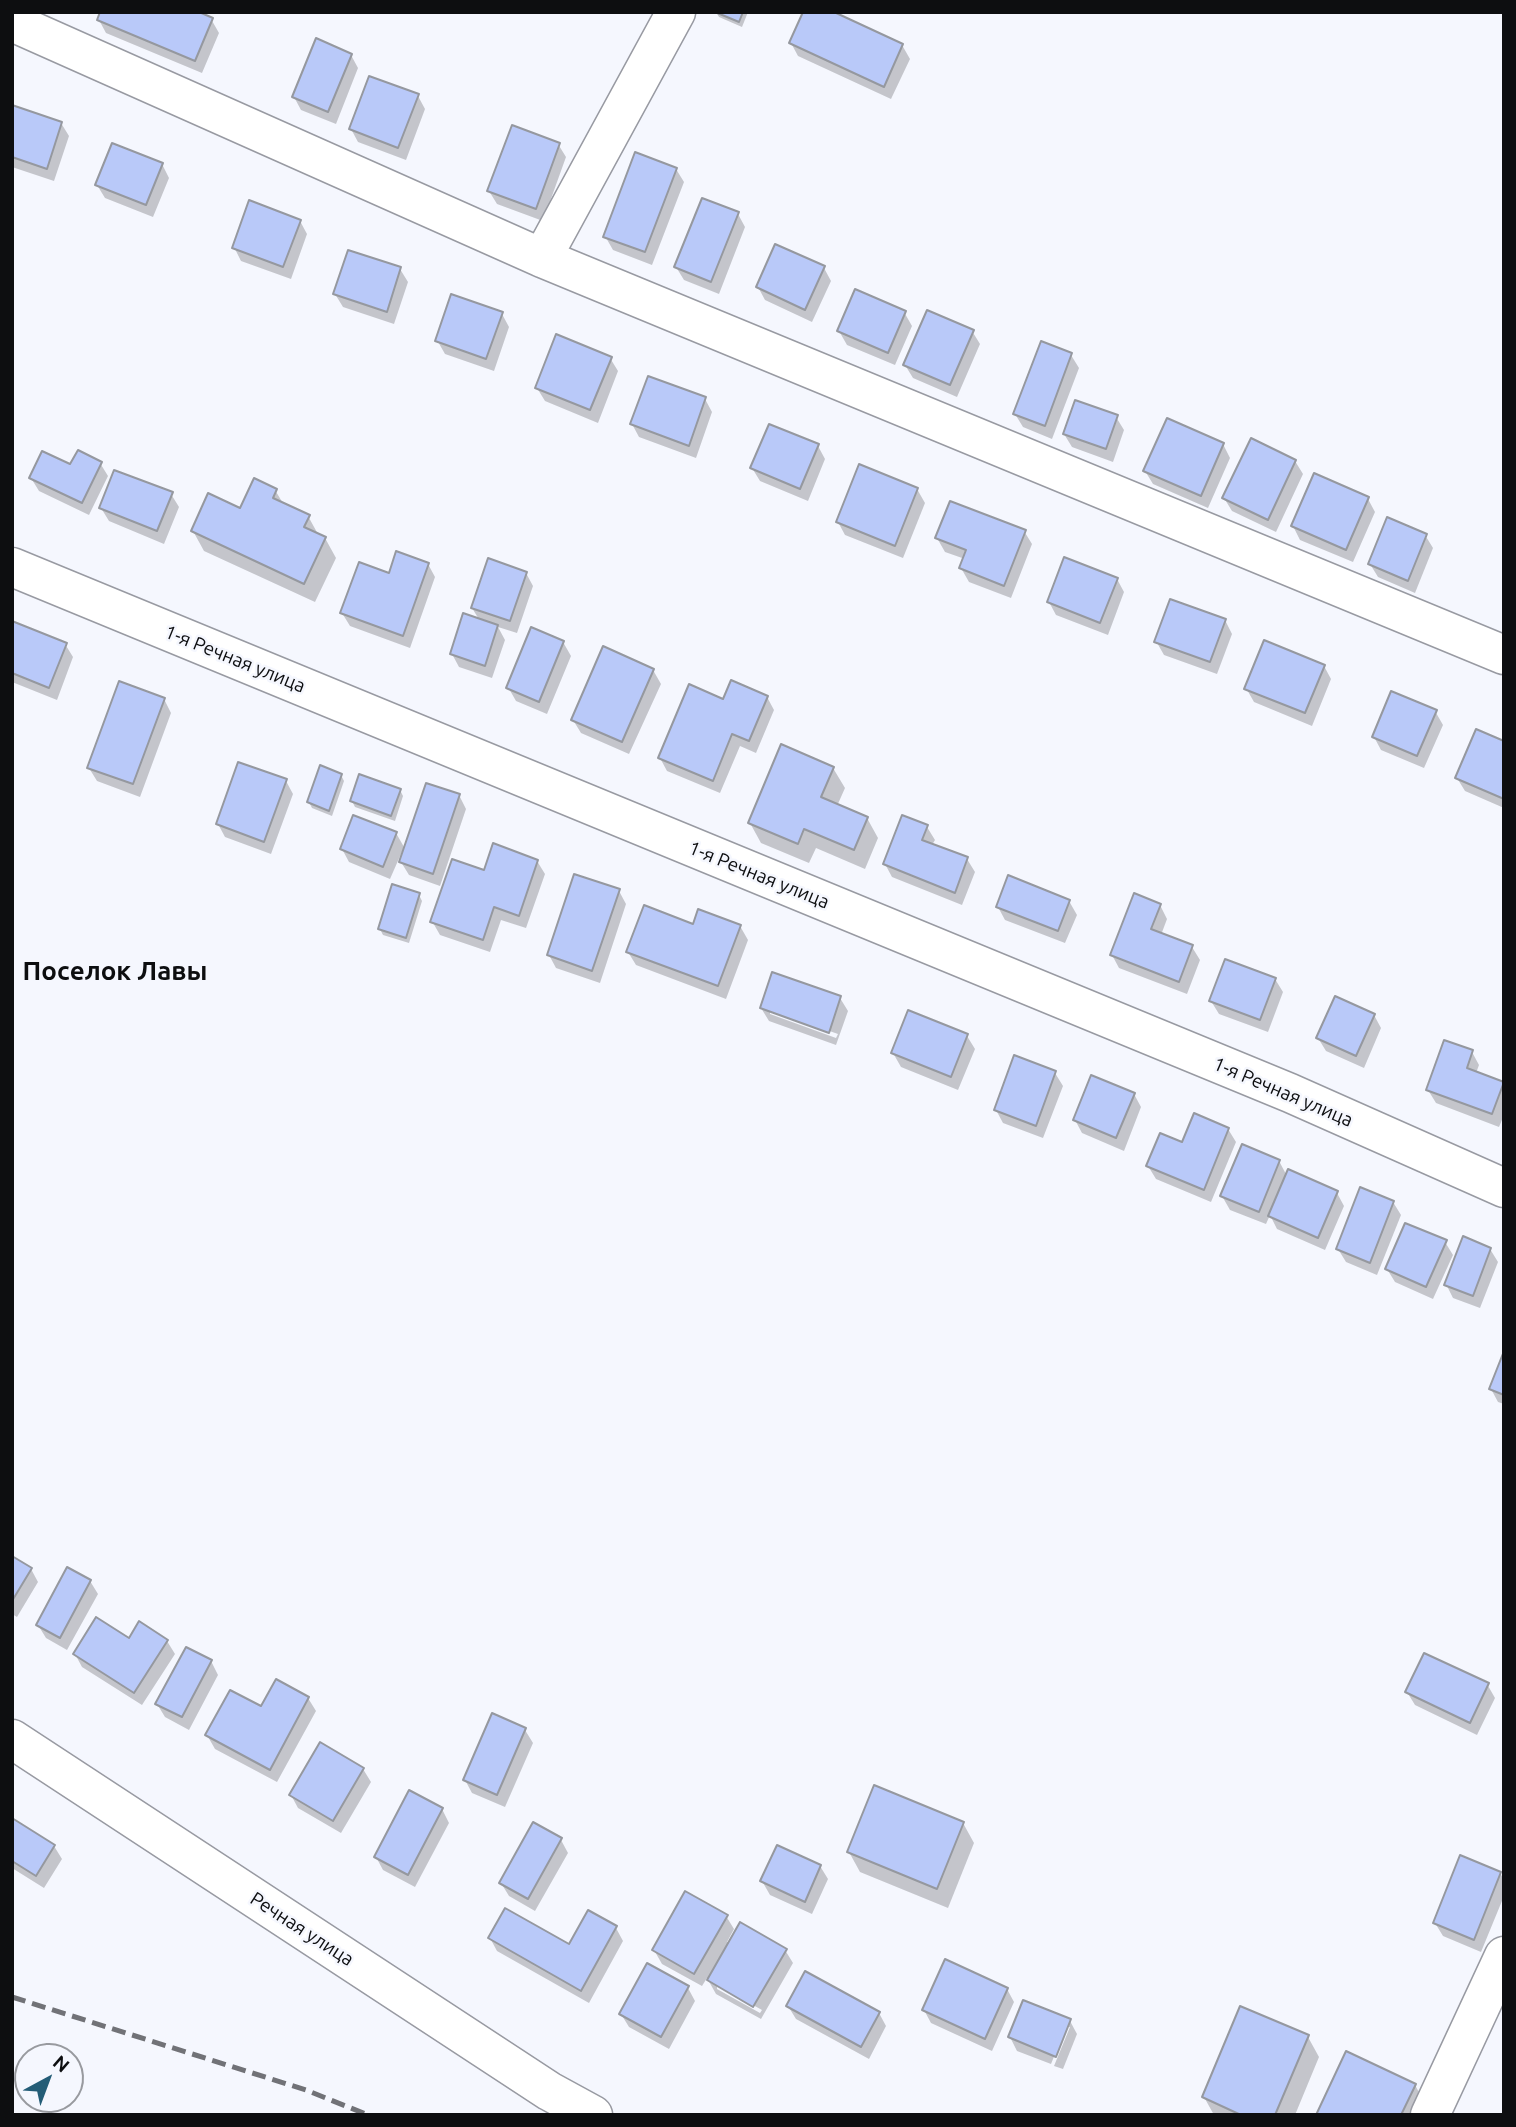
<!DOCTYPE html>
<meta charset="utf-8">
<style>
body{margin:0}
#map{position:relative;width:1516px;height:2127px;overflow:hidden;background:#f5f7fe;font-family:Ubuntu,sans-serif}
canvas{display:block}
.frame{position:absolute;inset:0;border:14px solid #0d0e10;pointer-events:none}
.north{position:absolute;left:14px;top:2043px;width:70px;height:70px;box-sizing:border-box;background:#f5f7fe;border:2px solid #989a9f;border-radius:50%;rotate:41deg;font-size:19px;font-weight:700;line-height:28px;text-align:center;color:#0d0e10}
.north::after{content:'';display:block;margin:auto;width:24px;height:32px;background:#245d77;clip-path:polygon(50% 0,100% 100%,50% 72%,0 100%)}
</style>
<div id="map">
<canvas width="1516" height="2127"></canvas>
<div class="frame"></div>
<div class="north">N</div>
</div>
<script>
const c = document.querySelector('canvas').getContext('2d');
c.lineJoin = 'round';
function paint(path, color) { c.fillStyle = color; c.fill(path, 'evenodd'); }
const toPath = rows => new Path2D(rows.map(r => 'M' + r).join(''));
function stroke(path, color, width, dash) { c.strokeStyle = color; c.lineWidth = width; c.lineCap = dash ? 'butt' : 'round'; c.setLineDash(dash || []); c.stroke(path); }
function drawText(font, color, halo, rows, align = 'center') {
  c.font = font + ' Ubuntu,sans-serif'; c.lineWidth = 5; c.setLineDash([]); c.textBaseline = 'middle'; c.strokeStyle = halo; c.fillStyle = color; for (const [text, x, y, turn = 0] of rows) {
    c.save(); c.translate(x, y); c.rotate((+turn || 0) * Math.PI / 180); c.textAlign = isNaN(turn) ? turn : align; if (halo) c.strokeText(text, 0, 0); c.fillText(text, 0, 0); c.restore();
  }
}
const shadow = toPath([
 [716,12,748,12,742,27,719,17],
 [211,19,219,33,202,73,106,33,99,20],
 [791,43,902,45,910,59,891,99,798,56],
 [351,55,358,68,336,124,301,110,294,97],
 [418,96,425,109,406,160,358,142,351,129],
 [12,107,61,123,69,136,54,181,12,167],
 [558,144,566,157,543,221,497,204,489,191],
 [162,164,169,178,153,217,105,198,97,185],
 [676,169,684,182,652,265,613,250,605,236],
 [738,214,745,227,719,294,684,280,676,267],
 [300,221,307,234,291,279,241,261,234,247],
 [824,268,831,281,812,322,765,300,758,287],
 [400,269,408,282,394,324,343,307,335,294],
 [904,312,912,326,895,365,847,345,839,331],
 [502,314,509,327,494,371,445,354,437,340],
 [972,331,980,344,957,397,913,378,905,365],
 [1071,355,1079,368,1052,439,1023,427,1015,414],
 [610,358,618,371,598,423,545,401,537,388],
 [705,399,712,412,696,458,639,437,632,424],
 [1116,417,1124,430,1113,462,1072,447,1064,434],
 [1223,444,1230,458,1208,508,1153,484,1145,471],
 [818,446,825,459,808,501,760,481,752,468],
 [1295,461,1303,474,1276,532,1232,511,1224,498],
 [100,463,108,476,89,515,39,491,31,478,71,467],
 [917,489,925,503,903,558,845,535,838,522],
 [275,490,284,505,308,516,319,536,325,538,336,558,315,602,204,551,193,531,241,510],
 [171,494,179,507,164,544,109,521,101,508],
 [1368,499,1375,512,1353,562,1300,540,1293,526],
 [1024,531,1032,544,1011,598,969,582,961,568,965,559,945,552,937,538],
 [1425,535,1433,548,1415,593,1378,577,1370,564],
 [428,564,435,577,410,648,350,626,342,613],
 [526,573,533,586,517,633,498,627,505,640,492,678,459,667,452,654,480,621,472,608],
 [1117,579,1124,592,1108,635,1056,615,1049,602],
 [1225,620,1232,634,1217,674,1164,655,1156,641],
 [12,623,65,644,73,657,57,700,12,682],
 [563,642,571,656,547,714,516,701,508,687],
 [1324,666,1331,679,1312,726,1254,702,1246,688],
 [653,670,661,684,629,754,581,733,573,720],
 [767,697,774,710,756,753,740,746,720,793,667,771,660,758,724,701],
 [164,699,171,713,140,797,97,781,89,768],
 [1435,711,1443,725,1424,768,1381,750,1374,737],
 [1504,743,1504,808,1465,791,1457,778],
 [833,768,845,788,837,806,867,818,878,838,865,869,816,848,809,863,761,843,750,823],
 [341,775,344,781,332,816,312,808,309,802],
 [286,781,293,794,271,854,225,837,218,824],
 [400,790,403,796,395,821,355,807,352,801],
 [459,795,466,809,440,886,409,875,401,862],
 [927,827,935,840,932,845,967,859,975,872,962,905,892,877,885,864],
 [396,833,404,847,390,879,349,862,342,849],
 [537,861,545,874,526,928,501,920,490,952,440,935,432,921,485,872],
 [619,891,626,904,600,983,556,968,549,955],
 [419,895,422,901,409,943,383,935,380,929],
 [1069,901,1077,915,1065,943,1005,920,998,907],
 [1160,905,1167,919,1161,935,1192,947,1200,960,1187,994,1119,968,1112,955],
 [694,926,740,926,748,940,726,999,636,965,628,952],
 [1275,979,1283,992,1268,1032,1219,1014,1211,1001],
 [840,998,848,1011,836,1045,769,1021,761,1008],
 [770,1010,838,1034,836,1038,770,1014],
 [1374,1015,1381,1028,1364,1068,1326,1051,1318,1038],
 [967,1036,975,1049,958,1090,901,1067,893,1053],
 [1472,1052,1479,1065,1476,1073,1504,1085,1504,1115,1499,1127,1436,1103,1428,1090],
 [1055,1073,1063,1086,1043,1138,1003,1123,996,1110],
 [1134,1094,1141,1107,1124,1151,1082,1133,1075,1120],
 [1228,1129,1236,1142,1211,1202,1156,1179,1148,1166,1183,1144],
 [1279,1161,1287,1176,1337,1193,1344,1206,1325,1250,1277,1229,1270,1215,1266,1224,1230,1210,1222,1196],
 [1393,1202,1401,1215,1377,1275,1346,1262,1338,1249],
 [1445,1242,1453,1255,1433,1299,1395,1282,1387,1269],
 [1490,1249,1498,1262,1480,1308,1453,1298,1446,1284],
 [1504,1356,1504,1404,1498,1402,1491,1389],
 [12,1558,31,1569,38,1582,17,1617,12,1614],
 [90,1581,98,1594,67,1650,46,1638,38,1625],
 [129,1640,167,1641,175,1654,142,1705,82,1667,75,1654],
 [211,1661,218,1675,189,1730,165,1717,157,1704],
 [1487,1684,1495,1698,1477,1735,1415,1705,1407,1692],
 [308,1698,316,1711,277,1782,215,1749,207,1735,262,1709],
 [525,1730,533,1743,505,1807,472,1793,465,1780],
 [363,1769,371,1782,341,1833,298,1808,291,1795],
 [442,1809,449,1823,415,1887,383,1870,376,1857],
 [12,1820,54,1846,62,1859,44,1888,12,1868],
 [963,1823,974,1843,948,1908,860,1872,849,1852],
 [561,1840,568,1853,535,1911,509,1896,501,1883],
 [820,1866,828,1879,812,1914,770,1895,762,1881],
 [1500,1873,1504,1880,1504,1896,1481,1952,1443,1936,1435,1923],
 [726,1916,734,1929,727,1942,785,1950,793,1963,761,2019,716,1994,707,1978,702,1986,662,1964,654,1950],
 [717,1985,762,2010,760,2013,717,1989],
 [616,1928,623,1941,589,2003,497,1951,490,1938,570,1947],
 [688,1988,695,2001,669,2049,629,2027,621,2014],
 [1007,1989,1014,2002,992,2051,931,2023,924,2010],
 [788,2006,879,2013,886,2026,869,2059,796,2019],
 [1070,2021,1077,2034,1063,2069,1054,2066,1070,2027,1066,2027,1051,2064,1017,2051,1010,2037],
 [1308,2037,1319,2057,1295,2115,1214,2115,1204,2097],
 [1415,2085,1426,2105,1422,2115,1318,2115]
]);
const building = toPath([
 [100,12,199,12,213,18,195,61,97,20,100,12],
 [715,12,743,12,739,22,715,12],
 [803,12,834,12,903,44,884,87,789,43,803,12],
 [316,38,352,54,328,112,292,97,316,38],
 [369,76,419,94,398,148,349,129,369,76],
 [12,105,62,122,47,169,12,157,12,105],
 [512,125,560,143,536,209,487,191,512,125],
 [112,143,163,163,146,205,95,185,112,143],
 [635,152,677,168,645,252,603,237,635,152],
 [702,198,739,212,711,282,674,267,702,198],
 [249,200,301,220,283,267,232,248,249,200],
 [775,244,825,266,805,310,756,287,775,244],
 [348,250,401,267,387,312,333,294,348,250],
 [855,289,906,311,888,353,837,331,855,289],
 [451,294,503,312,486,359,435,341,451,294],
 [927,310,974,330,950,385,903,365,927,310],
 [556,334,612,357,590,410,535,388,556,334],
 [1041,341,1072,353,1045,426,1013,414,1041,341],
 [648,376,706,397,689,446,630,424,648,376],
 [1075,400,1118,415,1106,449,1063,434,1075,400],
 [1167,418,1224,443,1201,496,1143,471,1167,418],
 [769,424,819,444,800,489,750,468,769,424],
 [1251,438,1296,460,1268,520,1222,498,1251,438],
 [78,450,102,462,82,503,29,478,42,451,70,464,78,450],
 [859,464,918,488,895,546,836,522,859,464],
 [114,470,173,492,157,531,99,508,114,470],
 [1314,473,1369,497,1346,550,1291,526,1314,473],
 [254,478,277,489,273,498,310,515,304,527,326,537,304,584,191,531,208,493,240,508,254,478],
 [950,501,1026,530,1004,586,959,568,966,550,935,538,950,501],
 [1387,517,1427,534,1408,581,1368,564,1387,517],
 [396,551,429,563,403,636,340,613,359,562,389,573,396,551],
 [1064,557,1118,578,1100,623,1047,602,1064,557],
 [488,558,527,572,510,621,471,608,488,558],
 [1170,599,1226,619,1210,662,1154,642,1170,599],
 [463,613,498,625,485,666,450,654,463,613],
 [12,621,67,643,49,688,12,673,12,621],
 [531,627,564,641,539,702,506,688,531,627],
 [1264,640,1325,665,1305,713,1244,689,1264,640],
 [603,646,654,669,622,742,571,720,603,646],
 [731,680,768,696,749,741,732,734,713,781,658,758,689,684,723,699,731,680],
 [119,681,165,698,133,784,87,768,119,681],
 [1391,691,1437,710,1417,756,1372,737,1391,691],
 [1476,729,1504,741,1504,799,1455,778,1476,729],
 [781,744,834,767,821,797,868,817,854,850,804,829,798,844,748,823,781,744],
 [238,762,287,779,264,842,216,824,238,762],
 [320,765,342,774,329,811,307,802,320,765],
 [359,774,401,789,391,816,350,801,359,774],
 [426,783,460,794,433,874,399,862,426,783],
 [353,815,397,832,383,867,340,849,353,815],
 [902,815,928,825,922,840,968,857,955,893,883,864,902,815],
 [493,843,538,860,519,916,494,907,483,940,430,922,452,859,484,870,493,843],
 [574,874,620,889,592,971,547,955,574,874],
 [1008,875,1070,900,1058,931,996,907,1008,875],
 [392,884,420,893,406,938,378,929,392,884],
 [1134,893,1161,904,1151,929,1193,945,1179,982,1110,955,1134,893],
 [644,905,693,924,698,909,741,925,718,986,626,952,644,905],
 [1225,959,1276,978,1260,1020,1209,1001,1225,959],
 [772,972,841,996,829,1033,760,1008,772,972],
 [1335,996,1375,1014,1356,1056,1316,1038,1335,996],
 [908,1010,968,1034,951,1077,891,1053,908,1010],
 [1444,1040,1473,1050,1467,1068,1504,1082,1492,1114,1426,1090,1444,1040],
 [1014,1055,1056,1071,1036,1126,994,1110,1014,1055],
 [1091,1075,1135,1093,1116,1138,1073,1120,1091,1075],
 [1194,1113,1229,1128,1204,1190,1146,1166,1160,1133,1182,1142,1194,1113],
 [1242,1144,1280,1160,1259,1212,1220,1196,1242,1144],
 [1288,1169,1338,1191,1318,1238,1268,1216,1288,1169],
 [1360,1187,1394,1201,1370,1263,1336,1249,1360,1187],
 [1405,1223,1447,1240,1426,1287,1385,1269,1405,1223],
 [1463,1236,1491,1248,1473,1296,1444,1285,1463,1236],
 [1504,1351,1504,1395,1489,1389,1504,1351],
 [12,1556,32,1568,12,1601,12,1556],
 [67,1567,91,1580,60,1638,36,1625,67,1567],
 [96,1617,129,1638,139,1621,168,1640,134,1693,73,1654,96,1617],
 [186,1647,212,1660,182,1717,155,1704,186,1647],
 [1424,1653,1489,1683,1470,1723,1405,1692,1424,1653],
 [276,1679,309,1697,270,1770,205,1735,230,1690,261,1706,276,1679],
 [492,1713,526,1728,497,1795,463,1780,492,1713],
 [320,1742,364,1768,333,1821,289,1795,320,1742],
 [874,1785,964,1822,937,1889,847,1852,874,1785],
 [409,1790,443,1808,408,1875,374,1857,409,1790],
 [12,1818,55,1845,36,1876,12,1861,12,1818],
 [533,1822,562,1838,528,1899,499,1883,533,1822],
 [777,1845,821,1865,805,1902,760,1881,777,1845],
 [1460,1855,1501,1872,1474,1940,1433,1923,1460,1855],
 [685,1891,728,1915,694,1974,652,1950,685,1891],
 [505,1908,569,1944,588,1910,617,1926,581,1991,488,1938,505,1908],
 [740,1922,787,1949,753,2007,707,1980,740,1922],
 [945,1959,1008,1988,985,2039,922,2010,945,1959],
 [647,1963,689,1986,661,2037,619,2014,647,1963],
 [805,1971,880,2012,861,2047,786,2006,805,1971],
 [1023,2000,1071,2019,1056,2057,1008,2037,1023,2000],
 [1240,2006,1309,2035,1275,2115,1241,2115,1202,2097,1240,2006],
 [1346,2051,1416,2084,1401,2115,1316,2115,1346,2051]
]);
const minor = toPath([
 [12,22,542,258,1504,655],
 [542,258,676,12],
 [12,567,1290,1093,1504,1188],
 [12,1739,549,2091,593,2115],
 [1430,2115,1504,1956]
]);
const rail = toPath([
 [12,1997,306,2090,368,2115]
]);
const streetNames = [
 ["1-я Речная улица",235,659,22],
 ["1-я Речная улица",759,875,22],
 ["1-я Речная улица",1283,1092,23],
 ["Речная улица",302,1929,33]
];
const districtNames = [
 ["Поселок Лавы",115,971]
];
paint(shadow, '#0003');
paint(building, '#b9c9f9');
stroke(building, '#95989f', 2);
stroke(minor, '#989aa2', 41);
stroke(minor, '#fff', 38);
stroke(rail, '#717277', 5, [14, 7]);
drawText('19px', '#0d0e10', '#f5f7fe', streetNames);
drawText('bold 26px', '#0d0e10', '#f5f7fe', districtNames);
</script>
